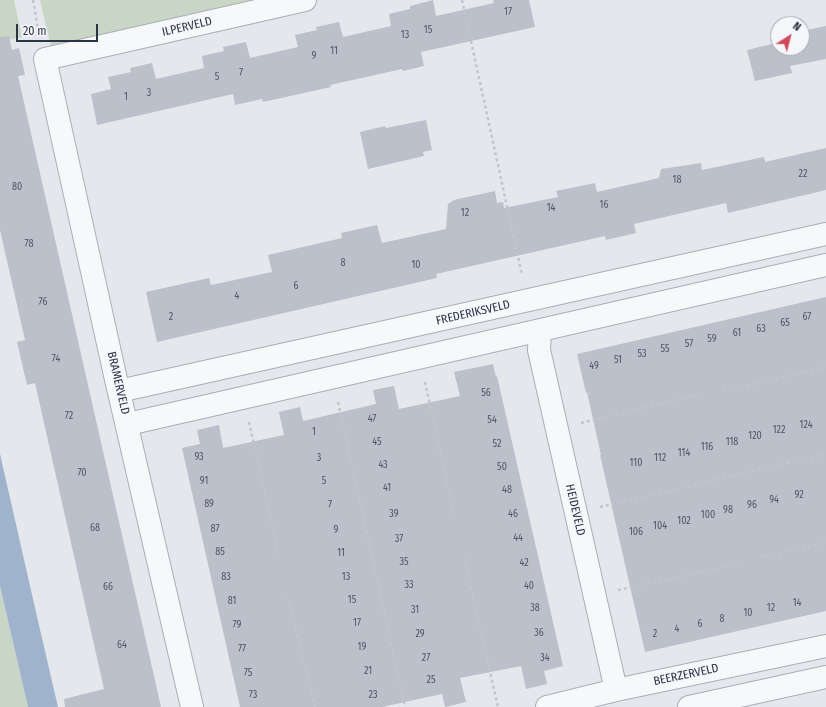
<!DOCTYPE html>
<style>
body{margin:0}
#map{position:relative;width:826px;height:707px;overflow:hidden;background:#e4e7ec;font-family:"Fira Sans Condensed",sans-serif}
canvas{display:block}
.north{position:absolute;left:770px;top:16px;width:40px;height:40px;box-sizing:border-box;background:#f4f6f9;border:1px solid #a4a8b1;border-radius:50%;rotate:36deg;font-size:11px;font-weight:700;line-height:16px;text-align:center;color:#2b3445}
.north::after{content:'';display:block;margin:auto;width:14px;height:18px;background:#d1495b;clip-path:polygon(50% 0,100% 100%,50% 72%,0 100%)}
.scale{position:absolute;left:16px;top:24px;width:82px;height:18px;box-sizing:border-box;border:2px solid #2b3445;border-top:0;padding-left:5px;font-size:12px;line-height:14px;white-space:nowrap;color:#2b3445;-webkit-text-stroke:3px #f4f6f9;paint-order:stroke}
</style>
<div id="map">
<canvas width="826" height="707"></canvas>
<div class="north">N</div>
<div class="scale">20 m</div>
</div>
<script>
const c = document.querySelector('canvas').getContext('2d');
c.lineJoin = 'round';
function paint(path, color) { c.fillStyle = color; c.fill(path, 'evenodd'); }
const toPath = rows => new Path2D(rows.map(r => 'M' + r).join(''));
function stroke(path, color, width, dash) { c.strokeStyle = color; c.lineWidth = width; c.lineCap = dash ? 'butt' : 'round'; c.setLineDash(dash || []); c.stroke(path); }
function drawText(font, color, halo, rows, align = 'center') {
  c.font = font + ' "Fira Sans Condensed",sans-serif'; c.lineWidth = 3; c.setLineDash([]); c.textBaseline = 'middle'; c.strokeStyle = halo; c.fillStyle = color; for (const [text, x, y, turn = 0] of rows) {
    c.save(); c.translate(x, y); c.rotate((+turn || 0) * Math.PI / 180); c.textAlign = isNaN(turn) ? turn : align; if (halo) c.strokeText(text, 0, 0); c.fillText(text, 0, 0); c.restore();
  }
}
const green = toPath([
 [0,0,14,0,22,37,0,42],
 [40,0,278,0,52,51],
 [0,586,28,707,0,707]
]);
const water = toPath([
 [0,454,38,621,58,707,28,707,0,586]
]);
const building = toPath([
 [433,0,436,16,494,3,493,0,529,0,535,27,421,52,424,66,403,71,402,69,330,85,331,87,263,102,262,99,235,105,233,94,97,125,91,94,111,89,108,77,131,72,130,68,152,63,156,79,204,68,202,56,224,51,223,47,246,42,250,58,298,47,295,35,317,30,316,27,339,22,343,37,391,26,389,14,410,9,410,6],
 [826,26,826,59,790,66,792,73,755,81,747,50,772,44,770,38,778,37,778,48,802,48,802,31],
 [9,36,12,50,19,48,25,75,18,76,161,707,65,707,64,699,104,689,35,383,27,385,17,342,25,340,0,230,0,37],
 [426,120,432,150,423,152,424,156,368,169,360,132,385,126,386,128],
 [826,148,826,190,728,213,726,203,634,224,636,233,606,240,605,236,436,274,437,278,157,342,146,292,209,278,211,285,272,272,268,255,342,238,341,233,377,225,382,243,446,229,448,204,454,200,495,191,497,203,503,202,504,208,558,197,556,191,595,183,597,192,659,178,661,169,701,163,702,170,764,157,765,162],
 [826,297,826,611,645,652,600,455,601,455,587,392,586,393,577,354],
 [493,364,496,377,497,376,563,666,544,671,547,684,526,689,521,666,460,678,466,702,445,707,442,694,382,707,240,707,182,448,200,444,197,430,219,425,223,448,284,435,279,412,300,407,303,421,376,404,373,390,394,386,399,409,460,396,454,372]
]);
const path = toPath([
 [33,0,39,35],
 [462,0,522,275],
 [425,382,455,518],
 [723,391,826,367],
 [338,402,405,707],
 [249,422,279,556],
 [581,423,701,394],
 [600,507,826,454],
 [464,557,498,707],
 [761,557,826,543],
 [618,590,739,564],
 [287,594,315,707]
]);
const minor = toPath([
 [540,330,539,350,616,690],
 [119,391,826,234],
 [128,424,826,265],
 [192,707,115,375,45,59,305,0],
 [547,707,616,690,826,646],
 [689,707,826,677]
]);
const numberNames = [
 ["17",508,12],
 ["15",428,30],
 ["13",405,35],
 ["11",334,51],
 ["9",314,56],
 ["7",241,73],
 ["5",217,77],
 ["3",149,93],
 ["1",126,97],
 ["22",803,174],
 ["18",677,180],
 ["80",17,187],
 ["16",604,205],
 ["14",551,208],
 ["12",465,213],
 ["78",29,244],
 ["8",343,263],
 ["10",416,265],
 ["6",296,286],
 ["4",237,296],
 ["76",43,302],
 ["2",171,317],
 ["67",807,317],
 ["65",785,323],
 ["63",761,329],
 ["61",737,333],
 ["59",712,339],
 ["57",689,344],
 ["55",665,349],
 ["53",642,354],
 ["74",56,359],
 ["51",618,360],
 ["49",594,366],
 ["56",486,393],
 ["72",69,416],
 ["47",372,419],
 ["54",492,420],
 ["124",806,425],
 ["122",779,430],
 ["1",314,432],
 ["120",755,436],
 ["45",377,442],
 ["118",732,442],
 ["52",497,444],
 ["116",707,447],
 ["114",684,453],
 ["93",199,457],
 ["3",319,458],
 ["112",660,458],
 ["110",636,463],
 ["43",383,465],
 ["50",502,467],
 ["70",82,473],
 ["91",204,481],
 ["5",324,481],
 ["41",387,488],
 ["48",507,490],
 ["92",799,495],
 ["94",774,500],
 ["89",209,504],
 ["7",330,505],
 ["96",752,505],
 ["98",728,510],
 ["39",394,514],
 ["46",513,514],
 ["100",708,515],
 ["102",684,521],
 ["104",660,526],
 ["68",95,528],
 ["87",215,529],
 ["9",336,530],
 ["106",636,532],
 ["44",518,538],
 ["37",399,539],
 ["85",220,552],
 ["11",341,553],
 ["35",404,562],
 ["42",524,563],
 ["83",226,577],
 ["13",346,577],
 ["33",409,585],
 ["40",529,586],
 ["66",108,587],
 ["15",352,600],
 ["81",232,601],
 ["14",797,603],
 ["38",535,608],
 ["12",771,608],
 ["31",415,610],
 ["10",748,613],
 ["8",722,619],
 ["17",357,623],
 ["6",700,624],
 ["79",237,625],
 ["4",677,629],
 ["36",539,633],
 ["29",420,634],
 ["2",655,634],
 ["64",122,645],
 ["19",362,647],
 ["77",242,649],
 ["27",426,658],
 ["34",545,658],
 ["21",368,671],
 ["75",248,673],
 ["25",431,680],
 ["73",253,695],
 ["23",373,695]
];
const streetNames = [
 ["ILPERVELD",187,27,-13],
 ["FREDERIKSVELD",473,313,-13],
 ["BRAMERVELD",118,383,77],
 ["HEIDEVELD",575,510,77],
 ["BEERZERVELD",686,675,-12]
];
paint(green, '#c9d6c5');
paint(water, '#9fb4cc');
paint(building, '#bbc0ca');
stroke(minor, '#a9aeb7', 24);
stroke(path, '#c2c5cb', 2.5, [3, 3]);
stroke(minor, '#f7f8fa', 22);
drawText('10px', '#4f5766', null, numberNames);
drawText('12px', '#2b3445', '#f4f6f9', streetNames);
</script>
